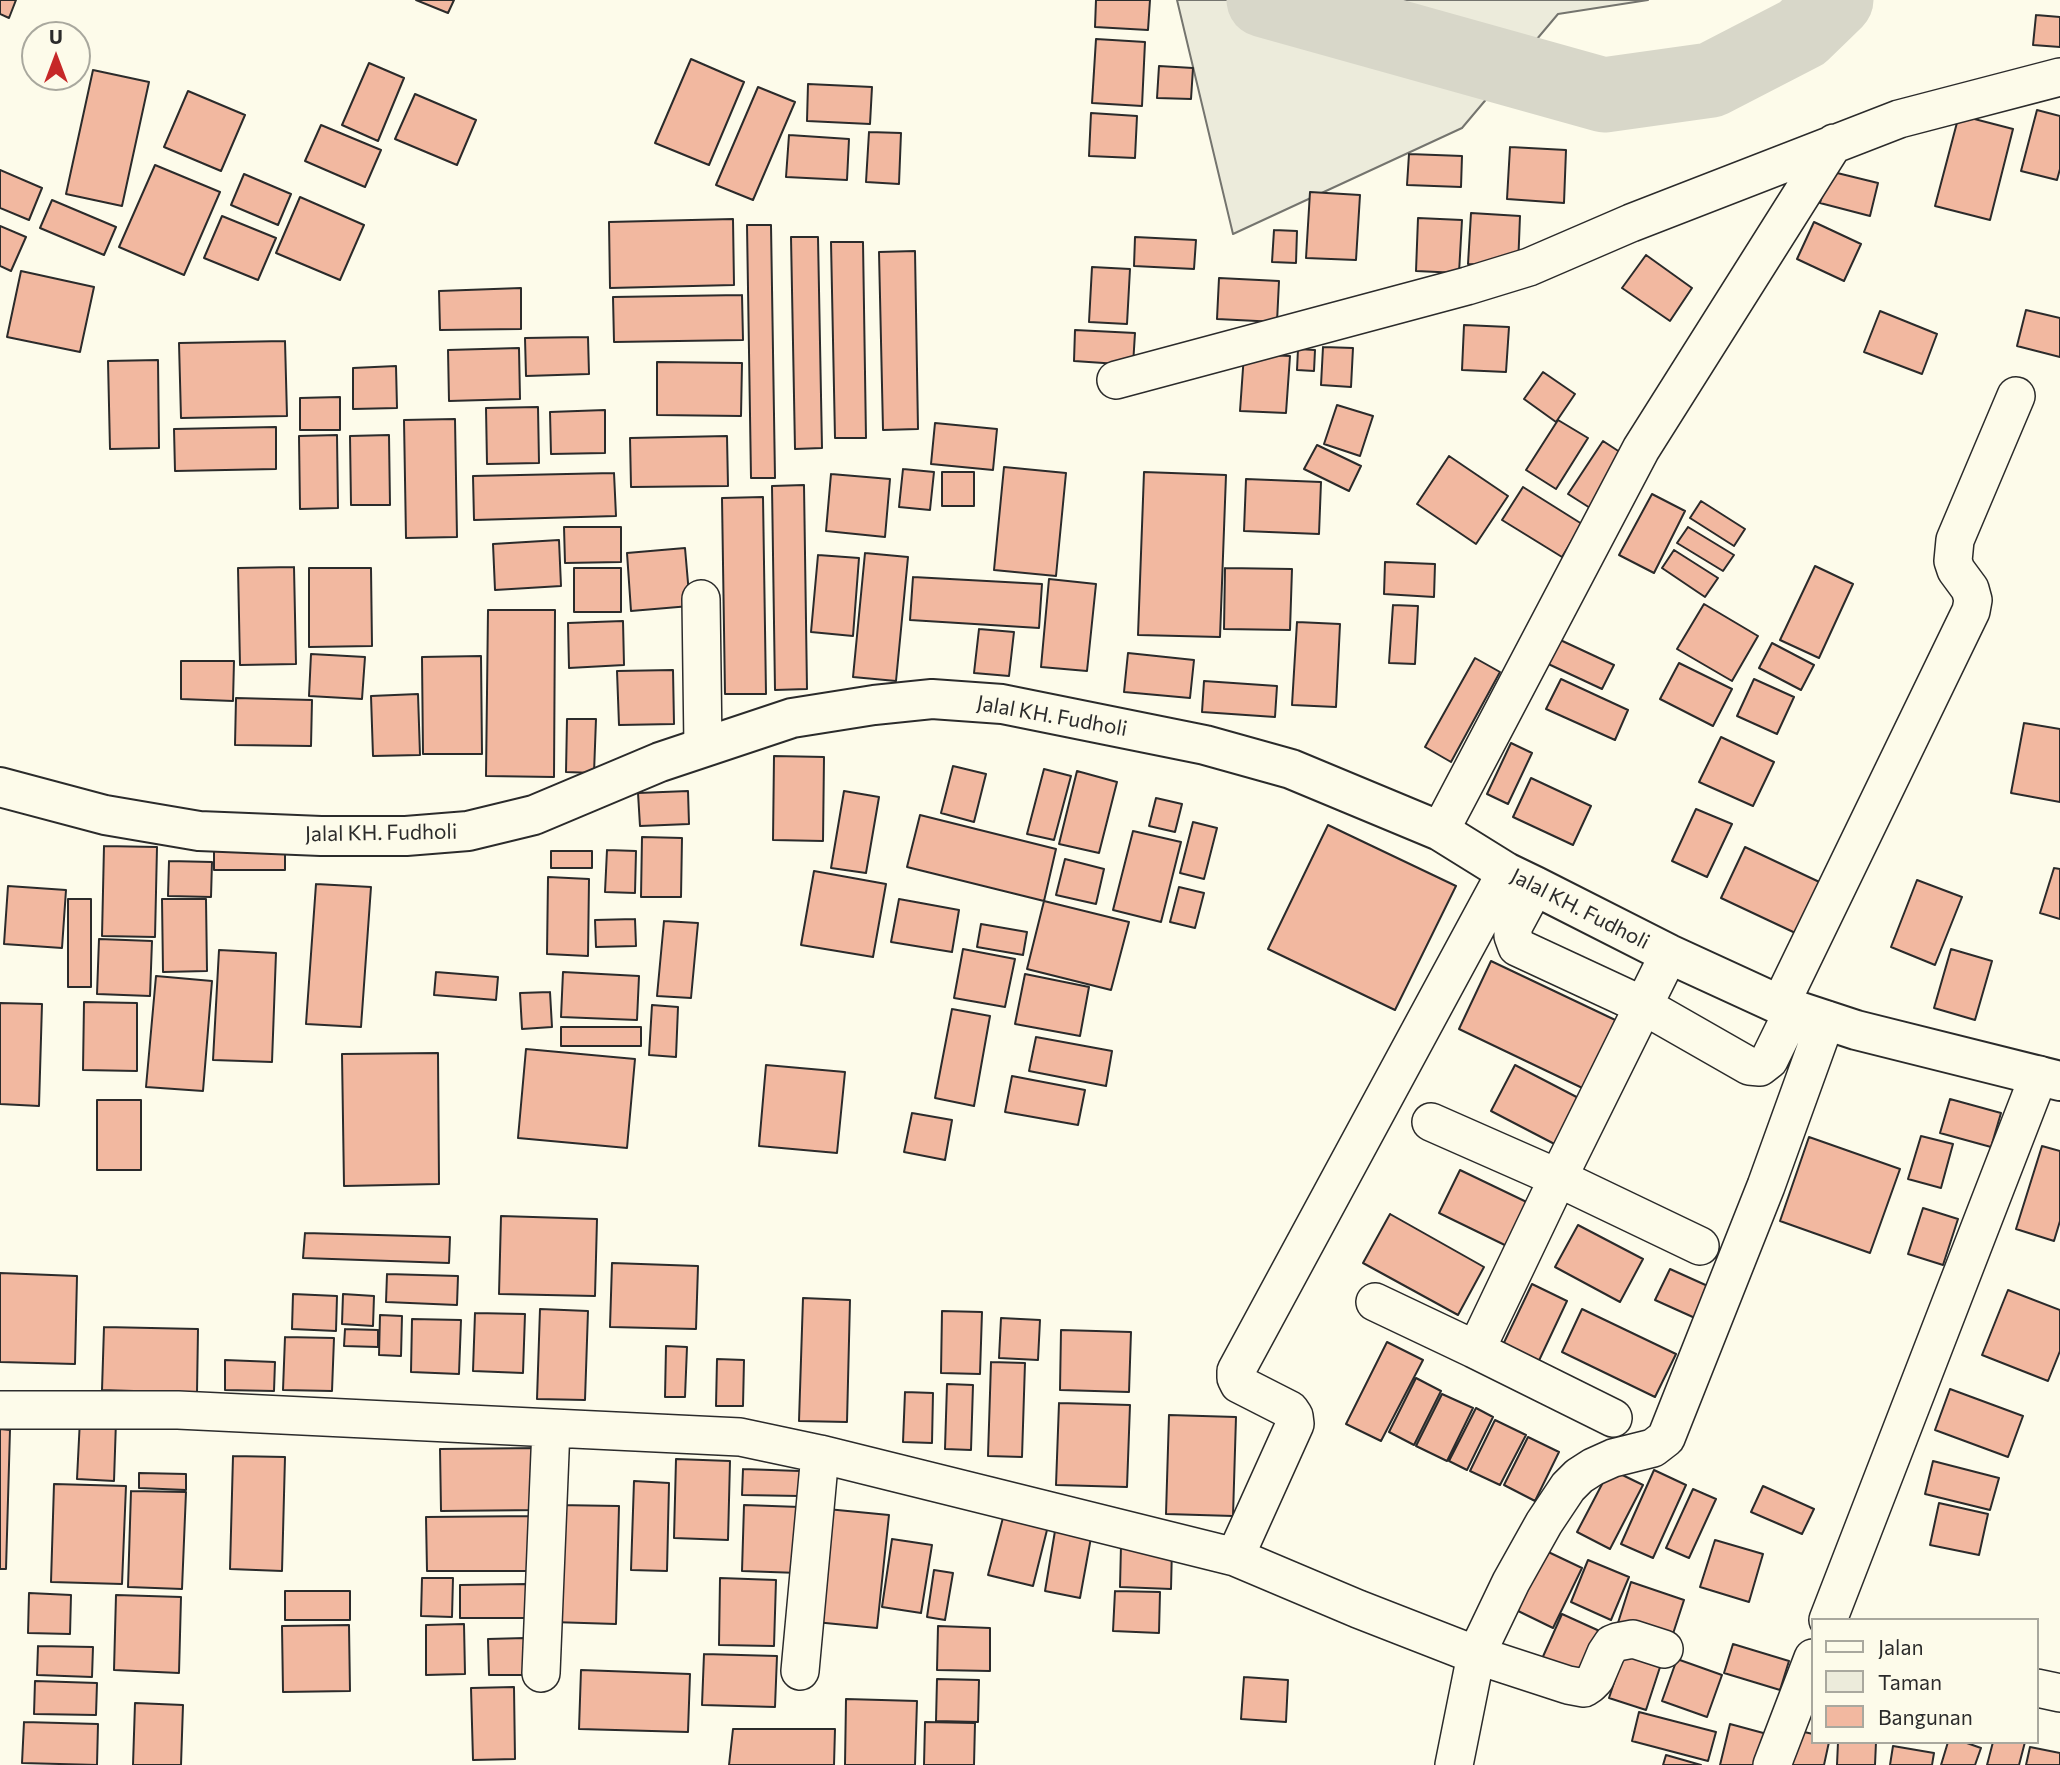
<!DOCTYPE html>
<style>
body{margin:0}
#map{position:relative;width:2060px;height:1765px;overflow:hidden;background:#fdfbea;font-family:Commissioner,sans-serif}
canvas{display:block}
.legend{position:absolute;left:1811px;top:1618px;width:228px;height:126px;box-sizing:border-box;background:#fdfbea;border:2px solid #a9a89e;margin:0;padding:9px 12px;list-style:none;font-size:21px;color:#2b2b2b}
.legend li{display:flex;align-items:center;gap:14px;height:35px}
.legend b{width:35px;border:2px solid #a9a89e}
.north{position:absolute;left:21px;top:21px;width:70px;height:70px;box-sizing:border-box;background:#fdfbea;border:2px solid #a9a89e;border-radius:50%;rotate:0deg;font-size:19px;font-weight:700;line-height:28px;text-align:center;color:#2b2b2b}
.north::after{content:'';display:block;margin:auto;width:24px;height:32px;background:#c62828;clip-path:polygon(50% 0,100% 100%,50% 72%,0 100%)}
</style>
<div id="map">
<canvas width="2060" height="1765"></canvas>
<ul class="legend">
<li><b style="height:9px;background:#fdfbea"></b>Jalan</li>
<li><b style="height:19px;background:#ecebdb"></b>Taman</li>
<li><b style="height:19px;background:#f2b8a0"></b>Bangunan</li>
</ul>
<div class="north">U</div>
</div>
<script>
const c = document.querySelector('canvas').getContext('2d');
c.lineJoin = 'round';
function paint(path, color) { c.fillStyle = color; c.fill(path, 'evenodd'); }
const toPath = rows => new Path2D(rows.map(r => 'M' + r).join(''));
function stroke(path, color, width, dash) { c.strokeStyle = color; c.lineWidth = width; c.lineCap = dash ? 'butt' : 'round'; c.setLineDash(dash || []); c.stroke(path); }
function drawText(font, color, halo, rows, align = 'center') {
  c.font = font + ' Commissioner,sans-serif'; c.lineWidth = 5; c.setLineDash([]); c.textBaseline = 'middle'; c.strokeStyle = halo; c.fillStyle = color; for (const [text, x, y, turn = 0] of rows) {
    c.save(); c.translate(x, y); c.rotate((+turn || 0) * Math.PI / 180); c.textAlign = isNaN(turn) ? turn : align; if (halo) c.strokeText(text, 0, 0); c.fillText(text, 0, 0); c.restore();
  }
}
const green = toPath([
 [1177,0,1648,0,1558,14,1462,128,1233,234,1177,0]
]);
const river = toPath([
 [1264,0,1604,95,1711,80,1802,33,1836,0]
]);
const building = toPath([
 [0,0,16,0,9,18,0,14,0,0],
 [416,0,454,0,448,13,416,0],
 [1096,0,1150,0,1148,30,1095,27,1096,0],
 [2036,15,2060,17,2060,47,2033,45,2036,15],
 [1096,39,1145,42,1142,106,1092,103,1096,39],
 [691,59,744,82,709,165,655,143,691,59],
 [369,63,404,78,378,141,342,125,369,63],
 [1159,66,1193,68,1191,99,1157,98,1159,66],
 [93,70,149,82,122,206,66,194,93,70],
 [808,84,872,87,870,124,807,121,808,84],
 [758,87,795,102,753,200,716,185,758,87],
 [188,91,245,115,221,171,164,147,188,91],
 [415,94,476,120,457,165,395,139,415,94],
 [2037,110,2060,116,2060,169,2057,180,2021,171,2037,110],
 [1091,113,1137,116,1135,158,1089,156,1091,113],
 [1959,115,2013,129,1990,220,1935,206,1959,115],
 [321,125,381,150,365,187,305,161,321,125],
 [869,132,901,133,899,184,866,182,869,132],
 [789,135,849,139,847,180,786,177,789,135],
 [1510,147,1566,150,1564,203,1507,199,1510,147],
 [1409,154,1462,156,1461,187,1407,185,1409,154],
 [155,165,220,192,184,275,119,247,155,165],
 [0,170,42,188,29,220,0,208,0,170],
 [1829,171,1878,183,1870,216,1820,203,1829,171],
 [244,174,291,194,278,225,231,205,244,174],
 [1310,192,1360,195,1356,260,1306,258,1310,192],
 [300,197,364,225,340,280,276,253,300,197],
 [52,200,116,227,104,255,40,228,52,200],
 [1471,213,1520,216,1518,267,1468,264,1471,213],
 [222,216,276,238,258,280,204,258,222,216],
 [1418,218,1462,220,1459,273,1416,271,1418,218],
 [733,219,734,285,610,288,609,222,733,219],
 [1814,222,1861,244,1844,281,1797,259,1814,222],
 [747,225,771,225,775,478,751,478,747,225],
 [0,226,26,237,11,271,0,266,0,226],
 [1274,230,1297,231,1296,263,1272,262,1274,230],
 [791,237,818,237,822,448,795,449,791,237],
 [1135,237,1196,240,1194,269,1134,266,1135,237],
 [831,242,863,242,866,438,835,438,831,242],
 [915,251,918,429,883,430,879,252,915,251],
 [1646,255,1692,288,1670,321,1622,288,1646,255],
 [1092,267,1130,269,1127,324,1089,322,1092,267],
 [21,271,94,287,80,352,7,337,21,271],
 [1219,278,1279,281,1277,322,1217,319,1219,278],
 [521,288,521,329,440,330,439,291,521,288],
 [742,295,743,340,614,342,613,297,742,295],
 [2026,310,2060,318,2060,357,2017,346,2026,310],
 [1880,311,1937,334,1922,374,1864,352,1880,311],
 [1464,325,1509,327,1506,372,1462,370,1464,325],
 [1075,330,1135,333,1133,365,1074,361,1075,330],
 [588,337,589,374,526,376,525,338,588,337],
 [285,341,287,416,181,418,179,343,285,341],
 [1323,347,1353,348,1351,387,1321,385,1323,347],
 [519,348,520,399,449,401,448,350,519,348],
 [1298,349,1315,350,1314,371,1297,370,1298,349],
 [1244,354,1290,356,1286,413,1240,411,1244,354],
 [158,360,159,448,110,449,108,361,158,360],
 [657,362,742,363,741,416,657,415,657,362],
 [396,366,397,408,353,409,353,368,396,366],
 [1543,372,1575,394,1556,422,1524,399,1543,372],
 [340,397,340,430,300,430,300,398,340,397],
 [1337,405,1373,416,1360,456,1324,444,1337,405],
 [538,407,539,463,487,464,486,408,538,407],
 [605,410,605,453,551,454,550,412,605,410],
 [455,419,457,537,406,538,404,420,455,419],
 [1558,420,1588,438,1556,489,1526,470,1558,420],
 [935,423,997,429,993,470,931,464,935,423],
 [276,427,276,469,175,471,174,429,276,427],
 [337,435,338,508,300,509,299,436,337,435],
 [389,435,390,505,351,505,350,436,389,435],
 [727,436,728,486,631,487,630,438,727,436],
 [1603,441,1632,460,1598,513,1568,494,1603,441],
 [1317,445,1361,466,1349,491,1304,469,1317,445],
 [1449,456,1508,496,1476,544,1417,504,1449,456],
 [1004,467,1066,473,1056,576,994,570,1004,467],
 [903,469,934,472,930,510,899,507,903,469],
 [942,472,974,472,974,506,942,506,942,472],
 [1144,472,1226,475,1220,637,1138,635,1144,472],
 [614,473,616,516,474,520,473,476,614,473],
 [831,474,890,479,885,537,826,531,831,474],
 [1246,479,1321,482,1319,534,1244,531,1246,479],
 [804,485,807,689,775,690,772,486,804,485],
 [1523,487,1582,524,1562,557,1502,520,1523,487],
 [1652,494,1685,511,1654,573,1619,555,1652,494],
 [763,497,766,694,725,694,722,498,763,497],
 [1701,501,1745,529,1734,546,1690,518,1701,501],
 [564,527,621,527,621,562,565,563,564,527],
 [1688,527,1734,555,1723,571,1677,543,1688,527],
 [559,540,561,586,495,590,493,544,559,540],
 [685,548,690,606,631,611,627,553,685,548],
 [1674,550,1718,578,1705,597,1662,568,1674,550],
 [865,553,908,557,896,681,853,677,865,553],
 [818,555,859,558,853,636,811,632,818,555],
 [1385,562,1435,564,1434,597,1384,594,1385,562],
 [1815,566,1853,584,1819,658,1780,640,1815,566],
 [294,567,296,664,240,665,238,568,294,567],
 [309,568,371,568,372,646,309,647,309,568],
 [574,568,621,568,621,612,574,612,574,568],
 [1225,568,1292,569,1290,630,1224,629,1225,568],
 [913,577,1042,584,1039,628,910,620,913,577],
 [1049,579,1096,584,1087,671,1041,667,1049,579],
 [1704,604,1758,636,1732,681,1677,649,1704,604],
 [1393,605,1418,606,1415,664,1389,663,1393,605],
 [488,610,555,610,554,777,486,776,488,610],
 [623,621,624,665,569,668,568,623,623,621],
 [1297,622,1340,624,1336,707,1292,705,1297,622],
 [979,629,1014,632,1009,676,974,673,979,629],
 [1556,638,1614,665,1602,689,1544,662,1556,638],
 [1772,643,1814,665,1801,690,1759,668,1772,643],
 [1128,653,1194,660,1190,698,1124,692,1128,653],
 [311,654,365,657,362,699,309,696,311,654],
 [481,656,482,754,423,754,422,657,481,656],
 [1475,658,1500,672,1451,762,1425,747,1475,658],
 [181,661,234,661,233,701,181,699,181,661],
 [1679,663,1732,689,1713,726,1660,699,1679,663],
 [673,670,674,724,619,725,617,671,673,670],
 [1561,679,1628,710,1615,740,1546,709,1561,679],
 [1754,679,1794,697,1777,734,1737,716,1754,679],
 [1204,681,1277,686,1275,717,1202,712,1204,681],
 [418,694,420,755,373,756,371,696,418,694],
 [236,698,312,700,311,746,235,745,236,698],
 [567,719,596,719,594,773,566,772,567,719],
 [2024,723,2060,729,2060,802,2011,793,2024,723],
 [1721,737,1774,762,1753,806,1699,782,1721,737],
 [1511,743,1532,753,1508,804,1487,794,1511,743],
 [774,756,824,757,823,841,773,840,774,756],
 [953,766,986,774,974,822,941,813,953,766],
 [1044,769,1071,776,1054,840,1027,834,1044,769],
 [1077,771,1117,782,1099,853,1059,844,1077,771],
 [1531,778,1591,806,1573,845,1513,817,1531,778],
 [688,791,689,824,640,826,638,793,688,791],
 [844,791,879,797,866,873,831,868,844,791],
 [1156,798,1182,804,1175,832,1149,826,1156,798],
 [1696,809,1732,824,1707,877,1672,861,1696,809],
 [920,815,1056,849,1044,901,907,867,920,815],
 [1193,822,1217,828,1204,879,1180,873,1193,822],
 [1328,825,1456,886,1395,1010,1268,949,1328,825],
 [1133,831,1181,842,1161,922,1113,910,1133,831],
 [642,837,682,838,681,897,641,897,642,837],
 [104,846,157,847,155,937,102,936,104,846],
 [1745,847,1830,887,1806,938,1721,898,1745,847],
 [214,848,285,848,285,870,214,870,214,848],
 [607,850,636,851,635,893,605,892,607,850],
 [551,851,592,851,592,868,551,868,551,851],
 [1065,859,1104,869,1096,904,1056,895,1065,859],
 [169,861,212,862,211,897,168,896,169,861],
 [2054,868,2060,869,2060,919,2040,913,2054,868],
 [814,871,886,884,873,957,801,945,814,871],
 [548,877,589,879,588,956,547,954,548,877],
 [1917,880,1962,897,1935,965,1891,947,1917,880],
 [316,884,371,887,361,1027,306,1024,316,884],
 [8,886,66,890,62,948,4,944,8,886],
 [1179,887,1204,893,1195,928,1170,922,1179,887],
 [68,899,91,899,91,987,68,987,68,899],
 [162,899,206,899,207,971,163,972,162,899],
 [899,899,959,910,952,952,891,942,899,899],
 [1044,901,1129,922,1111,990,1027,969,1044,901],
 [635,919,636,946,596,947,595,920,635,919],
 [664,921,698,923,691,998,657,996,664,921],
 [981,924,1027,932,1023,955,977,947,981,924],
 [99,939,152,941,150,996,97,994,99,939],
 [963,949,1015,959,1005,1007,954,998,963,949],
 [1951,949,1992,961,1975,1020,1934,1008,1951,949],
 [219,950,276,953,272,1062,213,1060,219,950],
 [1491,961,1630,1027,1597,1095,1459,1029,1491,961],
 [436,972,498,977,496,1000,434,995,436,972],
 [563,972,639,976,637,1020,561,1017,563,972],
 [1025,974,1089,987,1080,1036,1015,1024,1025,974],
 [156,976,212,981,203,1091,146,1087,156,976],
 [550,992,552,1027,522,1029,520,993,550,992],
 [84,1002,137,1003,137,1071,83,1070,84,1002],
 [0,1003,42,1004,39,1106,0,1104,0,1003],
 [652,1005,678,1007,676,1057,649,1055,652,1005],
 [952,1009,990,1016,974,1106,935,1098,952,1009],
 [561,1027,641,1027,641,1046,561,1046,561,1027],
 [1036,1037,1112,1051,1106,1086,1029,1071,1036,1037],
 [526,1049,635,1059,627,1148,518,1138,526,1049],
 [438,1053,439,1184,344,1186,342,1054,438,1053],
 [766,1065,845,1072,837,1153,759,1146,766,1065],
 [1515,1065,1590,1104,1566,1150,1491,1111,1515,1065],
 [1012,1076,1085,1090,1078,1125,1005,1112,1012,1076],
 [1950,1099,2001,1113,1991,1147,1940,1133,1950,1099],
 [97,1100,141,1100,141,1170,97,1170,97,1100],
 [912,1113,952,1120,945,1160,904,1152,912,1113],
 [1921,1136,1953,1144,1941,1188,1908,1179,1921,1136],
 [1809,1137,1900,1169,1870,1253,1780,1221,1809,1137],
 [2042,1146,2060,1151,2060,1221,2054,1241,2016,1229,2042,1146],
 [1460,1170,1537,1207,1515,1250,1439,1213,1460,1170],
 [1923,1208,1958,1219,1943,1265,1908,1254,1923,1208],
 [1390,1214,1484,1267,1458,1315,1363,1263,1390,1214],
 [501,1216,597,1219,595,1296,499,1294,501,1216],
 [1578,1225,1643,1259,1620,1302,1555,1267,1578,1225],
 [305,1233,450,1237,449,1263,303,1258,305,1233],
 [612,1263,698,1266,696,1329,610,1327,612,1263],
 [1670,1269,1710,1287,1695,1318,1655,1300,1670,1269],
 [0,1273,77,1276,75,1364,0,1362,0,1273],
 [387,1274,458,1276,457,1305,386,1302,387,1274],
 [1532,1284,1567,1301,1535,1369,1499,1353,1532,1284],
 [2008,1290,2060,1310,2060,1351,2048,1381,1982,1355,2008,1290],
 [293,1294,337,1296,336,1331,292,1329,293,1294],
 [343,1294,374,1296,373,1326,342,1324,343,1294],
 [803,1298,850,1300,847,1422,799,1421,803,1298],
 [540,1309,588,1311,585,1400,537,1399,540,1309],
 [1582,1309,1676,1354,1655,1397,1562,1352,1582,1309],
 [942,1311,982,1312,980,1374,941,1373,942,1311],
 [475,1313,525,1314,523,1373,473,1371,475,1313],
 [380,1315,402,1316,401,1356,379,1355,380,1315],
 [1001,1318,1040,1320,1038,1360,999,1358,1001,1318],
 [412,1319,461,1320,459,1374,411,1372,412,1319],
 [104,1327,198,1329,197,1393,102,1390,104,1327],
 [345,1329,378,1330,378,1347,344,1346,345,1329],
 [1061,1330,1131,1332,1129,1392,1060,1390,1061,1330],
 [285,1337,334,1338,332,1391,283,1390,285,1337],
 [1387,1342,1423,1360,1381,1441,1346,1424,1387,1342],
 [666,1346,687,1347,685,1397,665,1397,666,1346],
 [717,1359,744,1360,743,1406,716,1406,717,1359],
 [225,1360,275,1362,274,1391,225,1390,225,1360],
 [991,1362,1025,1363,1022,1457,988,1456,991,1362],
 [1416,1378,1441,1391,1414,1445,1389,1432,1416,1378],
 [947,1384,973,1385,971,1450,945,1449,947,1384],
 [1950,1389,2023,1416,2008,1457,1935,1430,1950,1389],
 [905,1392,933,1393,932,1443,903,1442,905,1392],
 [1442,1394,1473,1408,1447,1461,1416,1446,1442,1394],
 [1059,1403,1130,1405,1127,1487,1056,1485,1059,1403],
 [1476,1408,1493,1417,1467,1470,1449,1461,1476,1408],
 [1169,1415,1236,1417,1233,1516,1166,1514,1169,1415],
 [80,1419,116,1421,114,1481,77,1479,80,1419],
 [1495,1420,1526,1435,1500,1485,1470,1471,1495,1420],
 [0,1429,10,1430,6,1569,0,1569,0,1429],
 [1528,1437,1559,1452,1535,1501,1504,1485,1528,1437],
 [541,1448,541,1510,441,1511,440,1449,541,1448],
 [233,1456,285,1457,282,1571,230,1569,233,1456],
 [676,1459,730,1461,728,1540,674,1538,676,1459],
 [1933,1461,1999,1478,1990,1510,1925,1494,1933,1461],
 [743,1469,800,1471,800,1496,742,1495,743,1469],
 [1610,1469,1643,1485,1610,1549,1577,1532,1610,1469],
 [1654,1470,1686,1485,1653,1558,1621,1544,1654,1470],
 [139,1473,186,1474,186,1490,139,1488,139,1473],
 [634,1481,669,1483,667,1571,631,1570,634,1481],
 [54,1484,126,1486,122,1584,51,1582,54,1484],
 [1763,1486,1814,1509,1802,1534,1751,1512,1763,1486],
 [1693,1489,1716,1499,1689,1558,1666,1548,1693,1489],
 [131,1491,186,1492,182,1589,128,1587,131,1491],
 [1939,1503,1988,1514,1979,1555,1930,1545,1939,1503],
 [557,1505,619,1506,616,1624,552,1622,557,1505],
 [744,1505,800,1507,799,1573,742,1571,744,1505],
 [827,1509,889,1515,877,1628,815,1622,827,1509],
 [1005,1510,1049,1522,1033,1586,988,1575,1005,1510],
 [536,1516,537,1571,427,1571,426,1517,536,1516],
 [1056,1525,1092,1532,1080,1598,1045,1591,1056,1525],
 [892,1539,932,1545,921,1613,882,1607,892,1539],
 [1715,1540,1763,1554,1749,1602,1700,1587,1715,1540],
 [1121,1545,1172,1547,1171,1589,1120,1587,1121,1545],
 [1542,1549,1582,1568,1553,1628,1514,1609,1542,1549],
 [1588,1560,1629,1577,1611,1620,1571,1602,1588,1560],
 [934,1570,953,1573,945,1620,927,1617,934,1570],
 [422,1578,453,1578,452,1617,421,1616,422,1578],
 [720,1578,776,1580,774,1646,719,1645,720,1578],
 [1631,1582,1684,1600,1670,1643,1617,1626,1631,1582],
 [528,1584,528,1618,460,1618,460,1585,528,1584],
 [285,1591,350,1591,350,1620,285,1620,285,1591],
 [1115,1591,1160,1592,1159,1633,1113,1631,1115,1591],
 [29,1593,71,1595,70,1634,28,1633,29,1593],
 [116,1595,181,1597,179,1673,114,1670,116,1595],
 [1562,1614,1604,1633,1583,1679,1541,1661,1562,1614],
 [464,1624,465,1674,426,1675,426,1625,464,1624],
 [349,1625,350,1691,283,1692,282,1626,349,1625],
 [938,1626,990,1628,990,1671,937,1670,938,1626],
 [525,1638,526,1675,489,1675,488,1639,525,1638],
 [1733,1644,1789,1661,1780,1690,1724,1673,1733,1644],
 [38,1646,93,1647,92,1677,37,1675,38,1646],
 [1625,1649,1662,1661,1646,1710,1609,1698,1625,1649],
 [704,1654,777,1656,775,1707,702,1705,704,1654],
 [1677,1659,1722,1675,1707,1717,1662,1701,1677,1659],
 [581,1670,690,1674,688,1732,579,1729,581,1670],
 [1244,1677,1288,1680,1286,1722,1241,1719,1244,1677],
 [937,1679,979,1680,978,1722,936,1721,937,1679],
 [35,1681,97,1683,96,1715,34,1714,35,1681],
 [514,1687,515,1759,473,1760,471,1688,514,1687],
 [846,1699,917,1701,915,1765,845,1765,846,1699],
 [135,1703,183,1705,181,1765,133,1765,135,1703],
 [1639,1712,1716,1732,1708,1761,1632,1741,1639,1712],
 [24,1722,98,1724,97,1765,22,1763,24,1722],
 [925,1722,975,1723,974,1765,924,1765,925,1722],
 [1730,1724,1767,1734,1759,1765,1720,1765,1730,1724],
 [733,1729,835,1729,834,1765,729,1765,733,1729],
 [1791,1729,1813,1734,1813,1742,1829,1742,1824,1765,1793,1765,1783,1763,1791,1729],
 [1838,1742,1876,1742,1875,1765,1837,1765,1838,1742],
 [1948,1742,1964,1742,1981,1748,1975,1765,1941,1765,1948,1742],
 [1993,1742,2025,1742,2019,1765,1987,1765,1993,1742],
 [1893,1746,1934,1753,1932,1765,1890,1765,1893,1746],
 [2030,1747,2060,1753,2060,1765,2026,1765,2030,1747],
 [1666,1755,1701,1765,1663,1765,1666,1755]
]);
const minor = toPath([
 [1116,380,1467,286,1529,267,1631,223,1899,119,2060,77],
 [701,599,703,747],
 [1440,831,1641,449,1834,143],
 [1535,886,1513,927,1513,936,1517,947,1644,1006,1749,1066,1760,1067,1769,1060,1794,1009],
 [1780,1005,1971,611,1973,600,1970,589,1956,570,1953,561,1955,540,2016,396],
 [1431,1122,1558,1178,1700,1246],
 [1375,1302,1474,1349],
 [0,1410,178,1410,740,1437,820,1454,1235,1557,1358,1609,1476,1655,1568,1685,1584,1688,1590,1684,1595,1679,1606,1653,1612,1644,1617,1642,1633,1639,1664,1649],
 [1613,1418,1474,1349,1483,1335,1558,1178,1669,954],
 [1235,1557,1295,1424,1294,1416,1290,1410,1239,1384,1236,1378,1236,1371,1506,872],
 [1828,1620,2039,1075],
 [800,1671,820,1454],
 [541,1673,551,1428],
 [2037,1688,2060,1693],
 [1454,1765,1476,1655,1511,1582,1544,1523,1568,1487,1579,1476,1593,1467,1613,1458,1653,1448,1666,1438,1766,1186,1826,1020],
 [1772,1765,1813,1658]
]);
const secondary = toPath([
 [0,787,105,815,199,831,321,836,406,836,468,831,534,815,660,762,792,718,874,705,932,699,1002,704,1205,745,1291,769,1440,831,1506,872,1535,886,1669,954,1780,1005,1856,1030,2060,1081]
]);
const streetNames = [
 ["Jalal KH. Fudholi",1052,716,10],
 ["Jalal KH. Fudholi",381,833,-1],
 ["Jalal KH. Fudholi",1580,909,27]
];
paint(green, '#ecebdb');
stroke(green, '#74746e', 2);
stroke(river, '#d8d7c9', 75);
paint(building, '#f2b8a0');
stroke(building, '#2b2b2b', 2);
stroke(minor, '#2b2b2b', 40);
stroke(secondary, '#2b2b2b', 42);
stroke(minor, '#fdfbea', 37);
stroke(secondary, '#fdfbea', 38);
drawText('21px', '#2b2b2b', '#fdfbea', streetNames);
</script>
